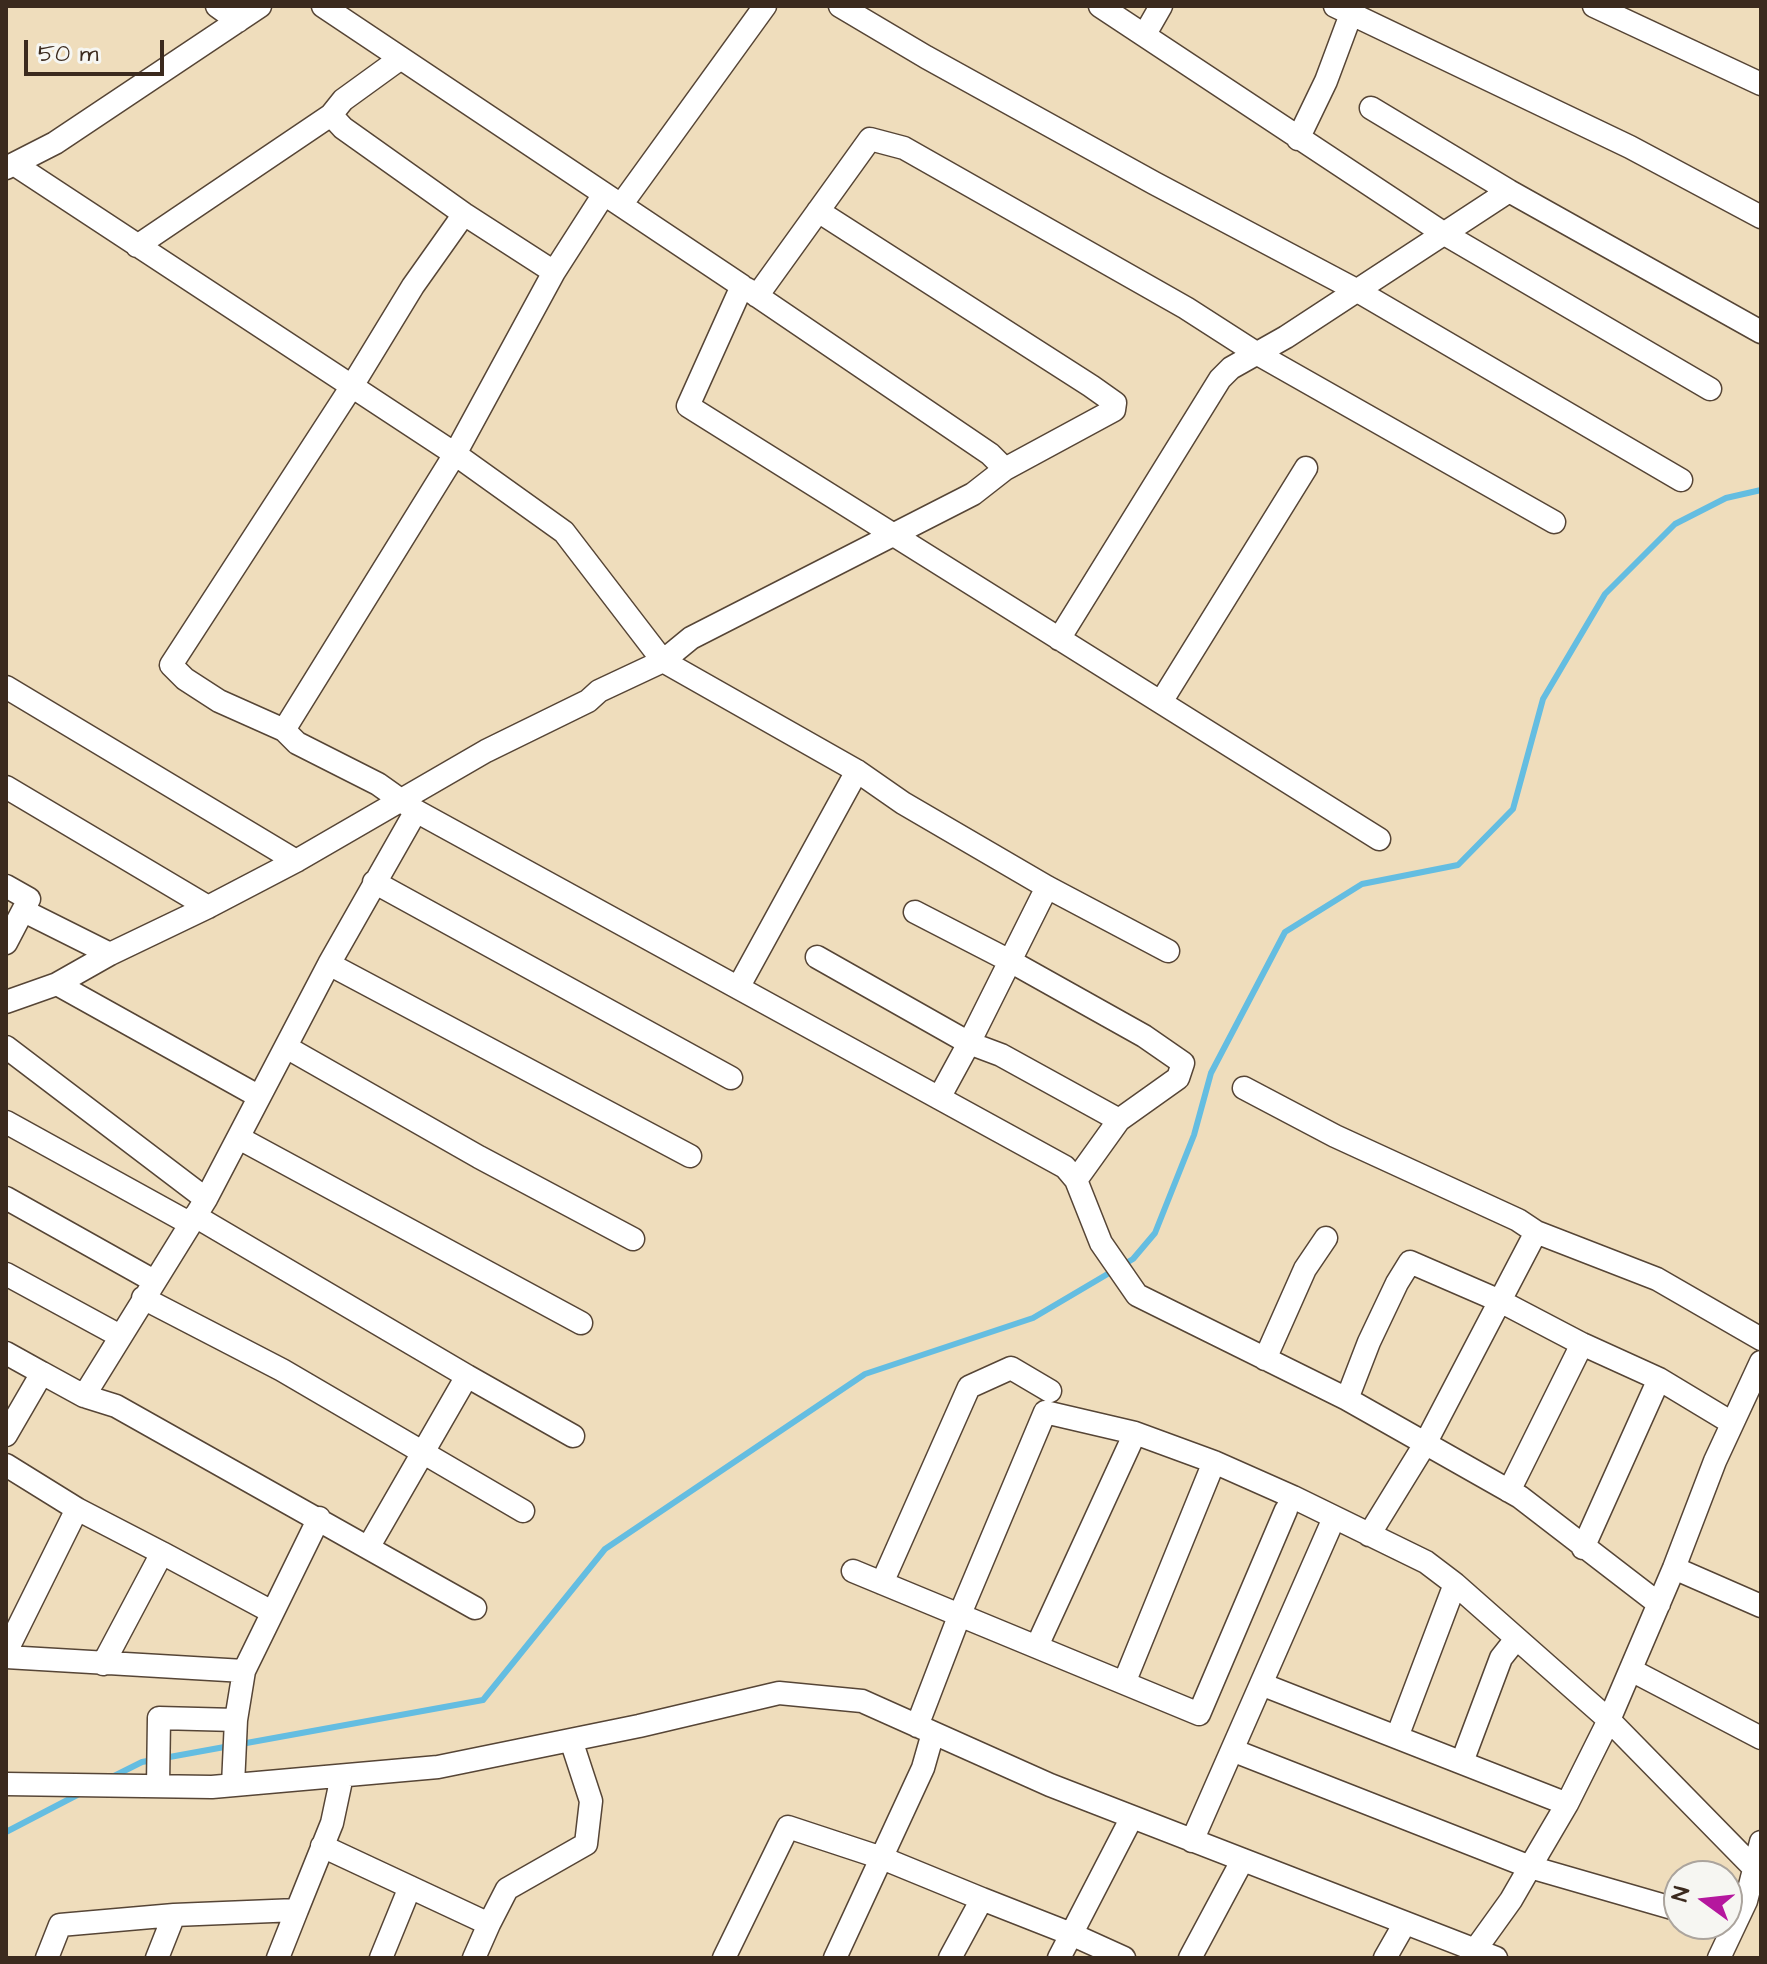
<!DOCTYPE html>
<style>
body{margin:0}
#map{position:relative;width:1767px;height:1964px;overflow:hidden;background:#efddbc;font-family:"Architects Daughter",sans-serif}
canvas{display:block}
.frame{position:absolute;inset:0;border:8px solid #3b2a1e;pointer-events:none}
.north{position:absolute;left:1663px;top:1860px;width:80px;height:80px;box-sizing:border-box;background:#f6f6f2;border:2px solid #aba49d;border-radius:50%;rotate:285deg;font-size:22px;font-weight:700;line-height:32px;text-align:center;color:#3b2a1e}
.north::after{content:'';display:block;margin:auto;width:28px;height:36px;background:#b5179e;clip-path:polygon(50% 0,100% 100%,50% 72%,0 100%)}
.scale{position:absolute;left:24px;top:40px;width:140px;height:36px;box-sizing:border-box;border:4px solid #3b2a1e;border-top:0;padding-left:10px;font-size:24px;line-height:28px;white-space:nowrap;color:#3b2a1e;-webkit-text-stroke:6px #f6f6f2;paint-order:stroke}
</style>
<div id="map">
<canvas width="1767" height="1964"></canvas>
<div class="frame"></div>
<div class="north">N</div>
<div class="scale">50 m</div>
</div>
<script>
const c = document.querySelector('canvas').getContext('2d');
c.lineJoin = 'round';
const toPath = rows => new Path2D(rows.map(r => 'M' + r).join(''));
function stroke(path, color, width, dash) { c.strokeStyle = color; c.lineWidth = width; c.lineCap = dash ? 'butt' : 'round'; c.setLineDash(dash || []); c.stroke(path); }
const stream = toPath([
 [164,1758,483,1700,605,1549,865,1374,1033,1318,1133,1259,1155,1233,1194,1135,1211,1073,1285,932,1362,884,1458,865,1513,809,1543,699,1605,594,1675,524,1726,498,1761,490],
 [112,1777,142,1762,153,1760],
 [6,1832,81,1793]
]);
const minor = toPath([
 [217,6,238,21],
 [323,6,742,286,688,406,1379,839],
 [840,6,926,57,1154,183,1356,290,1681,480],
 [1100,6,1443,233,1710,389],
 [1335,6,1630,147,1761,217],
 [1594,6,1761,84],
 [1145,34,1161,6],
 [1371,108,1509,191,1761,332],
 [331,115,343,128,464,214,554,272],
 [1298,139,1326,81,1351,14],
 [14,164,455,454,564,532,663,661,857,771,903,803,1047,887,1168,951],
 [6,168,55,143,260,6],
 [621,205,765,6],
 [464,214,413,286,352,386,171,665,185,679,219,701,284,730,297,743,378,784,416,811,1065,1167,1076,1180,1101,1243,1137,1295,1347,1399,1520,1497,1659,1604],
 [137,246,331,115,343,100,401,58],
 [747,289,990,454,1005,469],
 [757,296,870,139,904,148,1186,308,1256,353,1554,522],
 [1059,639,1220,379,1231,368,1286,337,1509,191],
 [6,687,296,861],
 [1161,702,1306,468],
 [284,730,455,454,554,272,604,194],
 [6,787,208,907],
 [374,882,731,1078],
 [6,886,29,899,6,943],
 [24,911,110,954],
 [915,912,1010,961,1144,1036,1183,1063,1178,1078,1119,1120,1076,1180],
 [817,957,969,1043,1047,887],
 [329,964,690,1156],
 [57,984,258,1096],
 [739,986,857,771],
 [6,1002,57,984,110,954,208,907,296,861,486,751,588,701,599,691,663,661,691,638,973,494,1005,469,1114,410,1115,403,1091,386,818,211],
 [6,1047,206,1199],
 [286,1047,479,1157,633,1239],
 [1244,1088,1335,1136,1518,1220,1536,1232,1657,1279,1761,1339],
 [939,1098,969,1043,1001,1055,1119,1120],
 [6,1122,189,1223],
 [239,1138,581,1323],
 [6,1198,154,1281],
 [195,1216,467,1376],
 [6,1274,120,1336],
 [143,1298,282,1370,523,1511],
 [6,1353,42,1373],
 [1265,1359,1305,1269,1326,1238],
 [84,1396,116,1406,475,1608],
 [1347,1399,1369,1342,1397,1283,1410,1262,1500,1301,1582,1344,1659,1379,1732,1423],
 [6,1435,42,1373,84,1396,206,1199,329,964,416,811],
 [6,1465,77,1509],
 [1509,1491,1582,1344],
 [1369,1535,1425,1444,1536,1232],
 [369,1546,467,1376,573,1436],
 [1583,1548,1659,1379],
 [162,1553,272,1612],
 [1674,1568,1761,1606],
 [853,1571,1124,1683,1214,1462],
 [882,1583,969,1387,1011,1368,1050,1391],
 [1455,1584,1609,1720,1761,1875],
 [1037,1646,1135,1433],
 [6,1652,77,1509,162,1553,103,1664],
 [6,1657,244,1671],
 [1631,1670,1761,1738],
 [1124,1683,1199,1714,1286,1510],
 [1261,1684,1567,1804],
 [917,1726,960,1614,1045,1412,1135,1433,1214,1462,1293,1497,1426,1562,1455,1584,1397,1737],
 [1232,1750,1530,1867,1679,1910],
 [1462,1762,1501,1658,1516,1639],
 [6,1784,212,1787,438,1767,639,1726,779,1693,862,1701,1050,1785,1496,1958],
 [233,1785,236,1720],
 [158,1786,159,1718,236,1720,244,1671,319,1518],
 [1192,1841,1334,1518],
 [322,1846,489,1924,474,1958],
 [982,1899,1071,1934,1124,1958],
 [489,1924,507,1889,586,1844,591,1801,571,1740],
 [1475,1950,1511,1900,1530,1867,1567,1804,1609,1720,1674,1568,1715,1461,1761,1362],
 [47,1958,60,1925,174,1915],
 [157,1958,174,1915,297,1910,332,1823,342,1776],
 [278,1958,297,1910],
 [381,1958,410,1887],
 [724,1958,788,1827,882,1858,982,1899,950,1958],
 [835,1958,923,1768,933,1733],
 [1059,1958,1132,1817],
 [1190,1958,1242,1861],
 [1385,1958,1405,1923],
 [1719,1958,1746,1901,1761,1842]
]);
stroke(stream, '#64bde1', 6);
stroke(minor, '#564536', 25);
stroke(minor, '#fff', 22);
</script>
